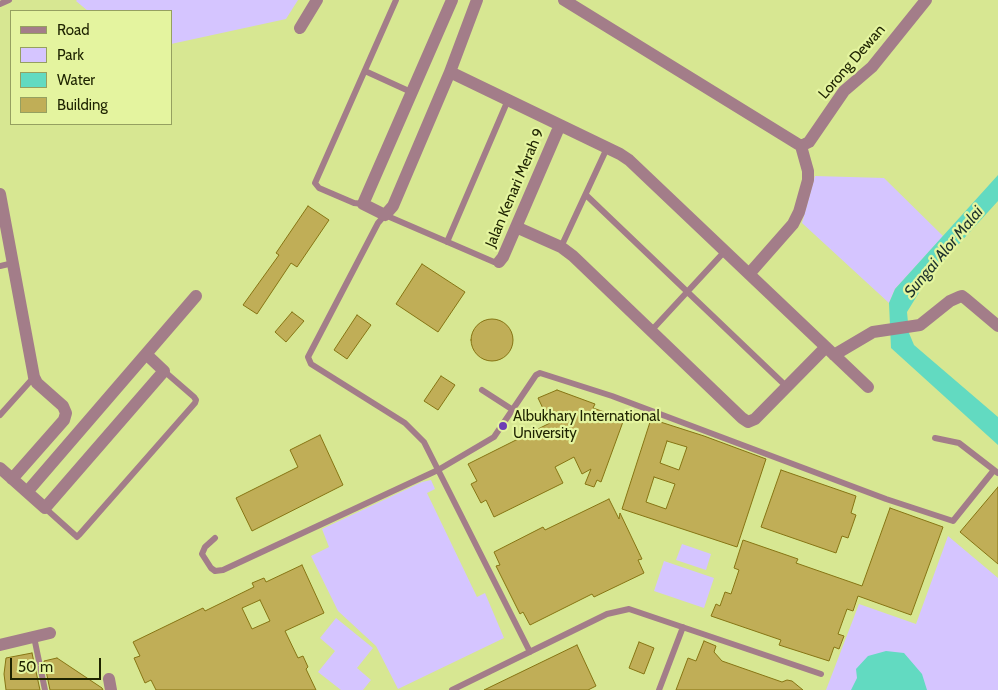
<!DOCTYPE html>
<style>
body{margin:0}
#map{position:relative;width:998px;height:690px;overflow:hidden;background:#d7e792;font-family:Cabin,sans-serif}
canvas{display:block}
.legend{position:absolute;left:10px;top:10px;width:162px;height:115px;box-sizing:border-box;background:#e4f49f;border:1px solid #95a060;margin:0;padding:6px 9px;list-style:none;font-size:15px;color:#1e2301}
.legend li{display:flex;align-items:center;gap:10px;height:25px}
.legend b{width:25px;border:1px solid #95a060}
.scale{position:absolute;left:10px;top:658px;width:91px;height:22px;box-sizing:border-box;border:2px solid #1e2301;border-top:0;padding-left:6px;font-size:15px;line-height:18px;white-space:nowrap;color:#1e2301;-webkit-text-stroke:4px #e4f49f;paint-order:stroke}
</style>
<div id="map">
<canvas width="998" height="690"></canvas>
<ul class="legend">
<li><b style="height:6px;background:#a37d89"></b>Road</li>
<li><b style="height:14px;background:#d5c5ff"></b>Park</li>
<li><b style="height:14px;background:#62dac1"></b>Water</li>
<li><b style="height:14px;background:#c0ae57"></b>Building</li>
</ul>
<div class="scale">50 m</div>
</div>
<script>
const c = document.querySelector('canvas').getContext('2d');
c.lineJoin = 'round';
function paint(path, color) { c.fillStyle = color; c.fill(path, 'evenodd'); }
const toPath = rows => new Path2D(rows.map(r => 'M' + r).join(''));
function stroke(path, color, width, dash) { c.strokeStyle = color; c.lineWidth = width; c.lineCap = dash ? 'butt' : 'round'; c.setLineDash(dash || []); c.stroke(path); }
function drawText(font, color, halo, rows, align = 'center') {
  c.font = font + ' Cabin,sans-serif'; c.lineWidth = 4.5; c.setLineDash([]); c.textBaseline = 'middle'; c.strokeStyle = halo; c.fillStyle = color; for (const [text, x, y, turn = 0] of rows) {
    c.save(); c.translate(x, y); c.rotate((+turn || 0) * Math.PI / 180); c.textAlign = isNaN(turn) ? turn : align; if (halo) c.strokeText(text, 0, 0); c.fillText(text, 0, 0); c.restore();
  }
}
const green = toPath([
 [77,0,298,0,286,19,171,44,171,11,88,11,76,1],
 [815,176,884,178,943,236,895,289,889,303,802,223],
 [431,480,435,489,427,493,477,597,485,593,504,638,398,689,376,646,338,611,311,556,329,547,322,529,422,482],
 [948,536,998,578,998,690,826,690,859,604,916,624],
 [682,544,711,554,706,570,676,560],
 [664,561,714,578,704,608,654,591],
 [336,618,373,648,357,668,371,680,363,690,341,690,318,672,335,651,320,638]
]);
const water = toPath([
 [998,175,998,201,928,278,907,312,909,333,914,345,998,417,998,445,891,348,889,303,895,289],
 [886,651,904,653,922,674,927,690,851,690,857,678,856,669,868,656]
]);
const building = toPath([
 [308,206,329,220,297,267,291,263,257,314,243,305,279,255,276,253,308,206],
 [422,264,465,292,438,332,396,304,422,264],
 [292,312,304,321,286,342,275,332,292,312],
 [357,315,371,325,347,359,334,350,357,315],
 '471 340a21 21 0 1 1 42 0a21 21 0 1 1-42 0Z',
 [441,376,455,385,438,410,424,401,441,376],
 [557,390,595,404,593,408,624,419,601,482,597,480,594,487,585,484,591,469,582,474,574,457,555,467,563,483,494,517,486,500,481,503,471,484,477,481,468,464,550,423,538,398,557,390],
 [651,419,704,436,766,459,737,547,622,509,651,419],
 [667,441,687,447,679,470,660,463,667,441],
 [654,477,675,484,666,509,646,502,654,477],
 [320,435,343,485,252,531,236,498,298,467,290,450,320,435],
 [781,470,856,496,851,513,856,515,848,538,842,536,836,553,761,527,781,470],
 [998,487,998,564,960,532,998,487],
 [609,499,619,519,620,513,642,559,638,560,644,573,594,597,592,594,530,625,523,612,520,614,496,566,500,565,494,552,543,527,545,530,609,499],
 [890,508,943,527,911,615,858,596,853,611,847,609,838,634,844,636,839,649,834,647,829,661,779,645,781,640,711,616,716,604,720,606,725,592,731,594,739,570,734,568,743,540,798,559,796,563,862,586,890,508],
 [302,565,324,613,285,631,298,658,303,656,308,667,306,669,316,690,156,690,151,680,145,683,134,658,140,656,133,642,203,608,205,611,254,587,252,583,264,578,266,582,302,565],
 [260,600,270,621,252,629,242,608,260,600],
 [704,641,716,646,714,652,722,661,782,682,787,680,792,681,803,690,676,690,688,658,696,661,704,641],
 [639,642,654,648,644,674,629,668,639,642],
 [577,645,596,686,588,690,484,690,577,645],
 [32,653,40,690,6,690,4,674,6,658,32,653],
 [57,658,102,688,103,690,50,690,44,661,57,658]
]);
const service = toPath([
 [0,4,9,0],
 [365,71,411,92],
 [586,195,787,387],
 [363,204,354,203,319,188,315,183,396,0],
 [447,242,508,100],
 [561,247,607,148],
 [499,262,494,262,385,215,378,223,308,357,311,364,405,423,424,442,530,652],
 [0,266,13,263],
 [651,331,725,251],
 [482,390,513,410],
 [0,415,34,377],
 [935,438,959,443,998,473],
 [45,508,75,535,77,537,79,535,195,403,196,400,194,397,164,371],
 [215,538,205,547,202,554,211,568,215,571,223,570,438,470,494,437,536,375,540,373,612,396,886,499,953,521,994,470],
 [34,637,45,690],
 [452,690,607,614,629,609,821,674],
 [659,690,683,627]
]);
const minor = toPath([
 [452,0,363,204,385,215,393,206,450,72,477,0],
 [564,0,801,146],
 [300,28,317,0],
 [450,72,620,154,629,160,868,387],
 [0,194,34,377,37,383,63,406,66,413,64,420,12,479],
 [516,227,561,247,573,256,742,418,748,422,755,419,826,347],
 [499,262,503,257,560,125],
 [749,274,793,224,799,212,808,180,808,171,801,146,809,142,844,91,872,67,926,0],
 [834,355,873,332,920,325,950,301,959,297,962,296,966,299,998,326],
 [0,468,45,508,164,371,146,354],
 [27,492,196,296],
 [0,645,50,633],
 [109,679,111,690]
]);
const markers = [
 [503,426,5,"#6d3db5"]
];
const streetNames = [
 ["Lorong Dewan",852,62,-49],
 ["Jalan Kenari Merah 9",515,188,-67]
];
const poiNames = [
 ["Albukhary International",513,417],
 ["University",513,434]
];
const waterNames = [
 ["Sungai Alor Malai",944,252,-50]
];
paint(green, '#d5c5ff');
paint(water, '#62dac1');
paint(building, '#c0ae57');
stroke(building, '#867413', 1);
stroke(service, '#a37d89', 6);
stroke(minor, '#a37d89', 12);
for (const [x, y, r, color] of markers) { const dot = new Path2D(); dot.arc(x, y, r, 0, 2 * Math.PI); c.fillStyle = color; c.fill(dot); stroke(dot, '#e4f49f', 2); }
drawText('15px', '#1e2301', '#e4f49f', streetNames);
drawText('15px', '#1e2301', '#e4f49f', poiNames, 'left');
drawText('italic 16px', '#1c312c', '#e4f49f', waterNames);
</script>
